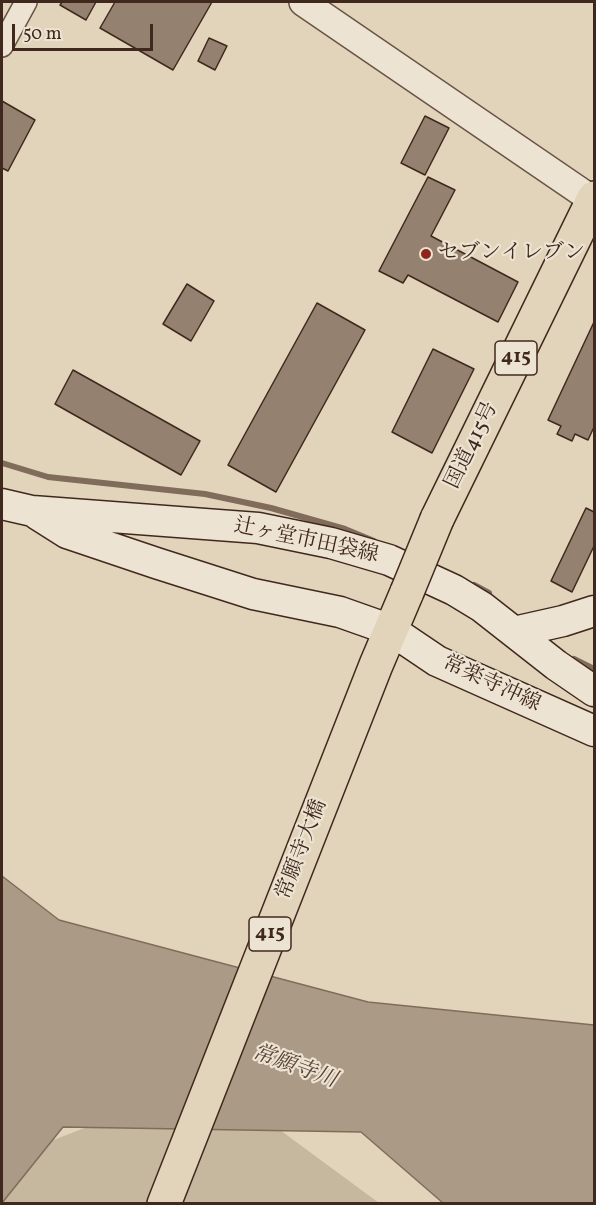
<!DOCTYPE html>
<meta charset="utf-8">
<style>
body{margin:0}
#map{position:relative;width:596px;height:1205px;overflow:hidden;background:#e1d4ba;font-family:Vollkorn,serif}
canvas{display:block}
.frame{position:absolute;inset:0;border:3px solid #41281e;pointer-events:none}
.scale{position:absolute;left:12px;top:24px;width:141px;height:27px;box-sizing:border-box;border:3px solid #41281e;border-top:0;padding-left:8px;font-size:18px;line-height:21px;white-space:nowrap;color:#41281e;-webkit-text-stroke:4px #ece3d2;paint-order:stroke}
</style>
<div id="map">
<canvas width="596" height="1205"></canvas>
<div class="frame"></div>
<div class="scale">50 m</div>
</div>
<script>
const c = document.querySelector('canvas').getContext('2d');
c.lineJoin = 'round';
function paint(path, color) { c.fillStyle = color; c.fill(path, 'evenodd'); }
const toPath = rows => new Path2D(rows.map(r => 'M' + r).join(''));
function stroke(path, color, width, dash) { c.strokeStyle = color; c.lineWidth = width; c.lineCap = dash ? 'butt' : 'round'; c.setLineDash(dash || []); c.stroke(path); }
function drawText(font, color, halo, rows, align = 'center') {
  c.font = font + ' Vollkorn,"Noto Serif JP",serif'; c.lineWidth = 4.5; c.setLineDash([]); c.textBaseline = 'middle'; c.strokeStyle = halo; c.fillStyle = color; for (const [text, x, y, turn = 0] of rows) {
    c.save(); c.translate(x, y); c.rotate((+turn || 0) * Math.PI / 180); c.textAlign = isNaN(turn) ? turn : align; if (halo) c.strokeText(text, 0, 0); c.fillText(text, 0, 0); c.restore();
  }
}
const green = toPath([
 [113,1117,265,1119,379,1203,2,1203,2,1158,12,1156]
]);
const water = toPath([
 [2,876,59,920,368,1002,594,1025,594,1203,443,1203,361,1132,63,1127,2,1203,2,876]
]);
const stream = toPath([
 [2,463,48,477,205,494,271,508,345,529,374,541],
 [474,585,489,593],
 [574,659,594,669]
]);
const building = toPath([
 [62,2,96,2,86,20,60,5,62,2],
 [115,2,212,2,173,70,100,28,115,2],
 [209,38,227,46,215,70,198,61,209,38],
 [2,101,35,120,8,171,2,168,2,101],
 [425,116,449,128,425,175,401,163,425,116],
 [428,177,455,190,431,236,518,282,498,322,408,275,403,283,379,271,428,177],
 [187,284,214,301,191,341,163,324,187,284],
 [317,303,365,330,276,492,228,465,317,303],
 [594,322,594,427,588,440,575,434,572,441,557,434,561,426,548,420,594,322],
 [433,349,474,369,432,453,392,432,433,349],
 [73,370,200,441,181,475,55,404,73,370],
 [586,508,594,512,594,546,572,592,551,581,586,508]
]);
const minor = toPath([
 [2,46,26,2]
]);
const tertiary = toPath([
 [303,2,593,200]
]);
const secondary = toPath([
 [2,504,32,511,258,528,331,543,389,560,454,590,482,607,556,665,594,691],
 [37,514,67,533,156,563,253,594,340,612,391,630,437,661,594,731],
 [514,632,563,621,594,611]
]);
const trunk = toPath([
 [437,519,594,198],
 [164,1204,376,665,407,592]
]);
const trunkBridge = toPath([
 [407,592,437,519]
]);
const markers = [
 [426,254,6,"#8f2418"]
];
const shields = [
 [516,358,42],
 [270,934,42]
];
const shieldNames = [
 ["415",516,358],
 ["415",270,934]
];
const poiNames = [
 ["セブンイレブン",438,254]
];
const streetNames = [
 ["国道415号",473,446,-64],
 ["辻ヶ堂市田袋線",306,542,12],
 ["常楽寺沖線",491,685,25],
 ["常願寺大橋",303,850,-69]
];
const waterNames = [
 ["常願寺川",294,1068,20]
];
paint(green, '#c6b79f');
paint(water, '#ab9a85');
stroke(water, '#816c5c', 1.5);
stroke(stream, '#816c5c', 6);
paint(building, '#94816f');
stroke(building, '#41281e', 1.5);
stroke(minor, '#695345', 24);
stroke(tertiary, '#695345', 30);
stroke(secondary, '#41281e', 33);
stroke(trunk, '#41281e', 36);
stroke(minor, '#ece3d2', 21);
stroke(tertiary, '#ece3d2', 27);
stroke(secondary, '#ece3d2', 30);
stroke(trunk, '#e1d4ba', 33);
stroke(trunkBridge, '#41281e', 36, []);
stroke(trunkBridge, '#e1d4ba', 33);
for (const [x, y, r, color] of markers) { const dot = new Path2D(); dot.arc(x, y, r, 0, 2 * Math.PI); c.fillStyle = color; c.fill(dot); stroke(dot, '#ece3d2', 2); }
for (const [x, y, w] of shields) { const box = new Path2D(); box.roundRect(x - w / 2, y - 17, w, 34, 4.5); c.fillStyle = '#ece3d2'; c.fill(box); stroke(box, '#41281e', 1.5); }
drawText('bold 20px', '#41281e', null, shieldNames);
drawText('21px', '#41281e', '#ece3d2', poiNames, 'left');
drawText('21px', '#41281e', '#ece3d2', streetNames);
drawText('italic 22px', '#5c4438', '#ece3d2', waterNames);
</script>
